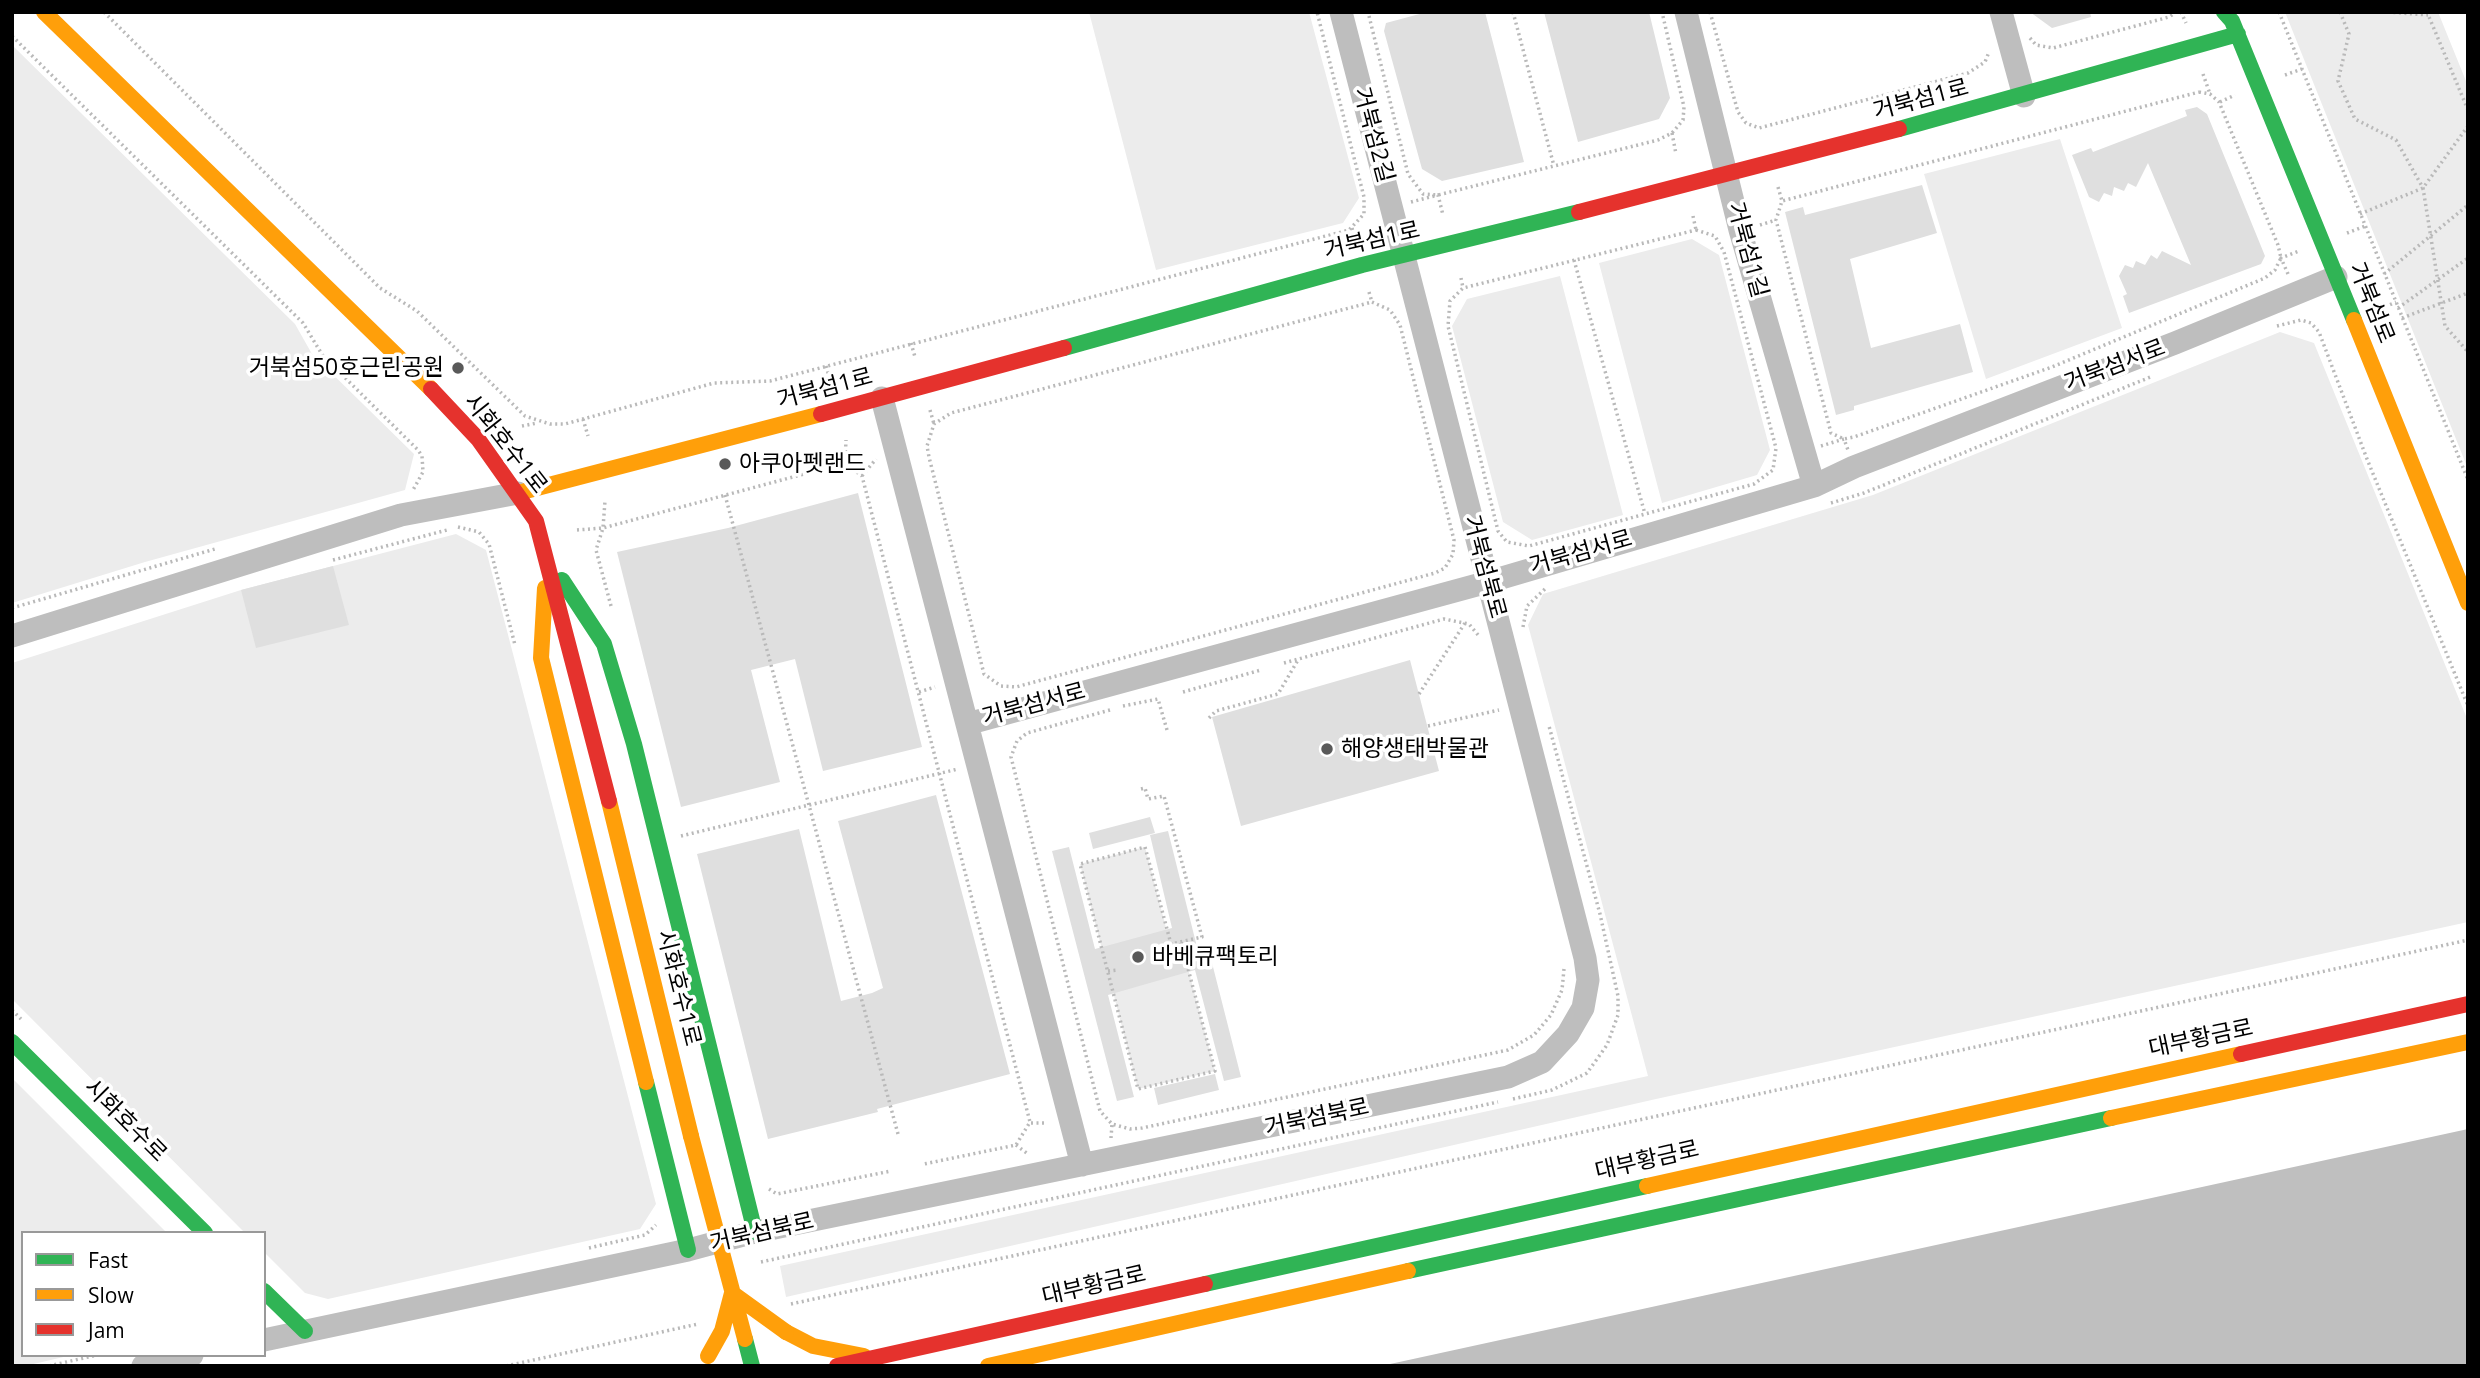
<!DOCTYPE html>
<meta charset="utf-8">
<style>
body{margin:0}
#map{position:relative;width:2480px;height:1378px;overflow:hidden;background:#fff;font-family:"Open Sans",sans-serif}
canvas{display:block}
.frame{position:absolute;inset:0;border:14px solid #000;pointer-events:none}
.legend{position:absolute;left:21px;top:1231px;width:245px;height:126px;box-sizing:border-box;background:#fff;border:2px solid #999;margin:0;padding:9px 12px;list-style:none;font-size:21px;color:#000}
.legend li{display:flex;align-items:center;gap:14px;height:35px}
.legend b{width:35px;border:2px solid #999}
</style>
<div id="map">
<canvas width="2480" height="1378"></canvas>
<div class="frame"></div>
<ul class="legend">
<li><b style="height:9px;background:#30b455"></b>Fast</li>
<li><b style="height:9px;background:#ff9f0a"></b>Slow</li>
<li><b style="height:9px;background:#e5322d"></b>Jam</li>
</ul>
</div>
<script>
const c = document.querySelector('canvas').getContext('2d');
c.lineJoin = 'round';
function paint(path, color) { c.fillStyle = color; c.fill(path, 'evenodd'); }
const toPath = rows => new Path2D(rows.map(r => 'M' + r).join(''));
function stroke(path, color, width, dash) { c.strokeStyle = color; c.lineWidth = width; c.lineCap = dash ? 'butt' : 'round'; c.setLineDash(dash || []); c.stroke(path); }
function drawText(font, color, halo, rows, align = 'center') {
  c.font = font + ' "Open Sans","Noto Sans KR",sans-serif'; c.lineWidth = 7; c.setLineDash([]); c.textBaseline = 'middle'; c.strokeStyle = halo; c.fillStyle = color; for (const [text, x, y, turn = 0] of rows) {
    c.save(); c.translate(x, y); c.rotate((+turn || 0) * Math.PI / 180); c.textAlign = isNaN(turn) ? turn : align; if (halo) c.strokeText(text, 0, 0); c.fillText(text, 0, 0); c.restore();
  }
}
const green = toPath([
 [1089,12,1309,12,1359,198,1343,223,1156,270],
 [2285,12,2438,12,2468,86,2468,469],
 [12,45,295,324,312,354,414,454,405,490,145,562,12,603],
 [2060,139,2122,328,1986,379,1924,174],
 [1692,239,1719,255,1770,450,1757,475,1662,503,1599,263],
 [1560,276,1623,515,1532,540,1503,522,1452,326,1467,299],
 [2280,332,2314,343,2468,721,2468,922,1656,1099,786,1297,780,1266,1648,1076,1528,625,1543,594,1873,495],
 [456,534,486,550,656,1204,640,1229,328,1299,305,1293,264,1252,264,1233,245,1233,12,999,12,663,241,590],
 [1145,847,1170,943,1181,942,1215,1071,1138,1089,1080,864],
 [12,1078,167,1233,23,1233,23,1355,72,1355,25,1366,12,1366]
]);
const water = toPath([
 [2468,1129,2468,1366,1381,1366]
]);
const building = toPath([
 [1427,12,1485,12,1524,162,1442,181,1422,169,1384,31,1386,23],
 [1544,12,1649,12,1670,98,1659,119,1578,142],
 [2030,12,2090,12,2091,17,2052,28],
 [2197,107,2207,114,2265,256,2261,264,2129,313,2123,296,2127,294,2119,276,2125,265,2133,268,2136,261,2145,265,2151,255,2157,259,2162,251,2191,265,2148,163,2136,187,2128,183,2124,191,2114,187,2112,196,2104,193,2099,202,2089,197,2072,155,2091,148,2093,152,2187,116,2185,110],
 [1922,185,1937,233,1850,259,1871,348,1960,324,1973,372,1854,406,1854,410,1836,415,1785,212,1803,207,1805,215],
 [858,493,922,747,823,771,795,659,751,670,780,782,681,807,617,552,728,528],
 [333,566,349,625,256,648,241,590],
 [1410,660,1439,771,1241,826,1212,717],
 [936,795,1010,1074,877,1109,878,1112,768,1139,697,854,799,829,841,1001,872,993,883,988,838,821],
 [1150,817,1155,833,1093,849,1089,833],
 [1168,831,1197,947,1207,944,1211,959,1241,1077,1224,1081,1195,970,1108,995,1134,1097,1117,1101,1052,851,1069,847,1095,949,1172,928,1150,835],
 [1215,1074,1219,1090,1158,1105,1154,1088]
]);
const path = toPath([
 [104,12,380,288,417,311,525,416,550,424,565,424,714,383,770,381,1349,230,1364,214,1364,197,1317,12],
 [1513,12,1554,166],
 [1710,12,1738,112,1746,123,1759,128,1968,73,1985,62,1989,52],
 [2181,12,2186,23],
 [2279,12,2468,480],
 [2340,12,2349,34,2338,81,2355,119,2396,140,2423,188,2445,326,2468,352],
 [2388,12,2428,15],
 [2427,12,2468,110],
 [1369,16,1408,174,1423,194,1438,195,1658,140,1672,133,1683,120,1684,107,1662,12],
 [12,36,303,323,323,356,418,450,422,456,423,472,413,490],
 [2030,38,2036,45,2053,48,2169,17,2176,12],
 [2203,74,2210,94],
 [2285,75,2302,69],
 [2199,92,2210,94,2219,102,2278,245,2281,258,2275,270,2265,278,2052,367,1854,437,1844,439,1831,433,1776,220,1782,201,2199,92],
 [2220,102,2235,95],
 [1672,133,1676,154],
 [1778,187,1782,201],
 [1411,202,1438,195,1443,215],
 [2360,214,2423,188,2468,126],
 [1693,216,1696,230],
 [1760,225,1776,220],
 [1352,228,1356,243],
 [1696,230,1715,236,1724,252,1776,448,1773,470,1754,484,1529,546,1507,542,1498,531,1448,326,1450,301,1463,288,1696,230],
 [2347,233,2365,226],
 [1574,260,1645,514],
 [2288,274,2281,258,2299,251],
 [2384,274,2468,205],
 [1461,278,1463,288],
 [1369,292,1372,302],
 [1372,302,1390,310,1400,325,1454,540,1453,554,1445,568,1435,573,1016,687,1001,686,984,674,929,457,927,446,934,424,951,413,1372,302],
 [2398,308,2468,258],
 [2380,309,2396,302],
 [2402,318,2468,293],
 [2277,326,2301,320,2311,323,2319,332,2367,459,2468,706],
 [911,343,915,357],
 [826,366,831,383],
 [930,410,934,424],
 [583,419,588,436],
 [522,426,537,423],
 [1821,446,1844,439,1848,450],
 [845,463,846,440],
 [862,476,876,459],
 [725,495,898,1134],
 [1831,503,1864,493,2153,376],
 [458,527,479,532,489,544,515,645],
 [577,530,603,528,605,501],
 [333,560,447,530],
 [611,606,596,550,603,528,845,463,862,476,1030,1122,1016,1145,924,1164],
 [12,608,215,549],
 [1523,627,1527,606,1546,588],
 [1284,663,1444,619,1469,624,1479,636],
 [919,692,935,687],
 [1183,692,1261,670],
 [1419,694,1465,623],
 [1123,706,1158,699,1167,730],
 [1110,710,1027,733,1017,741,1011,757,1100,1111,1112,1124,1130,1129,1142,1128,1508,1050,1534,1035,1551,1015,1562,990,1564,969],
 [1209,718,1216,711,1278,694,1298,660],
 [1428,726,1499,710],
 [1141,789,1145,788,1148,799,1164,796,1202,937,1171,944,1145,847,1080,864,1138,1089,1215,1071,1181,942],
 [681,836,958,769],
 [1108,971,1117,970],
 [12,1010,21,1019],
 [1513,1099,1552,1090,1587,1073,1607,1045,1618,1015,1618,996,1600,914,1549,726],
 [1031,1123,1046,1123],
 [1111,1138,1112,1124],
 [1016,1145,1028,1154],
 [769,1189,777,1194,891,1171],
 [589,1248,645,1235,656,1225],
 [761,1262,1498,1102],
 [791,1304,2468,940],
 [49,1366,97,1355],
 [506,1366,698,1324]
]);
const street = toPath([
 [1686,12,1740,230,1814,486],
 [2001,12,2024,96],
 [882,398,1082,1165],
 [12,636,401,515,518,493],
 [967,724,1488,582,1814,486,1854,467,2175,343,2336,277],
 [264,1340,688,1250,755,1232,1508,1077,1542,1062,1568,1034,1583,1008,1588,980,1585,958,1341,12],
 [143,1366,192,1355]
]);
const fast = toPath([
 [2224,12,2232,21,2354,320],
 [1899,129,2238,34],
 [1064,348,1362,265,1579,212],
 [562,580,604,644,634,744,755,1232],
 [12,1042,205,1233],
 [646,1082,688,1250],
 [1408,1271,2111,1118],
 [1205,1284,1647,1186],
 [264,1291,305,1331],
 [745,1339,752,1366]
]);
const slow = toPath([
 [44,12,431,389],
 [2354,320,2468,603],
 [518,493,821,414],
 [545,588,541,658,646,1082],
 [609,801,691,1136],
 [2111,1118,2468,1042],
 [1647,1186,2241,1054],
 [786,1332,813,1346,864,1356],
 [988,1366,1408,1271]
]);
const jam = toPath([
 [1579,212,1899,129],
 [431,389,478,439,536,521,609,801],
 [821,414,1064,348],
 [2241,1054,2468,1004],
 [837,1366,1205,1284]
]);
const slowBridge = toPath([
 [691,1136,745,1339],
 [708,1356,722,1331,732,1293,786,1332]
]);
const markers = [
 [458,368,7,"#595959"],
 [725,464,7,"#595959"],
 [1327,749,7,"#595959"],
 [1138,957,7,"#595959"]
];
const streetNames = [
 ["거북섬1로",1921,100,-15],
 ["거북섬2길",1373,135,75],
 ["거북섬1로",1372,241,-13],
 ["거북섬1길",1747,250,75],
 ["거북섬로",2371,303,68],
 ["거북섬서로",2115,366,-21],
 ["거북섬1로",825,389,-15],
 ["시화호수1로",505,444,52],
 ["거북섬서로",1581,553,-16],
 ["거북섬북로",1484,567,75],
 ["거북섬서로",1034,705,-15],
 ["시화호수1로",678,988,76],
 ["대부황금로",2201,1039,-12],
 ["거북섬북로",1317,1118,-12],
 ["시화호수로",125,1121,45],
 ["대부황금로",1647,1161,-13],
 ["거북섬북로",762,1233,-13],
 ["대부황금로",1094,1286,-13]
];
const poiNames = [
 ["거북섬50호근린공원",444,368,"right"],
 ["아쿠아펫랜드",739,464],
 ["해양생태박물관",1341,749],
 ["바베큐팩토리",1152,957]
];
paint(green, '#ececec');
paint(water, '#bfbfbf');
paint(building, '#dfdfdf');
stroke(path, '#b9b9b9', 3.5, [2, 3.5]);
stroke(street, '#bebebe', 23);
stroke(fast, '#30b455', 16);
stroke(slow, '#ff9f0a', 16);
stroke(jam, '#e5322d', 16);
stroke(slowBridge, '#ff9f0a', 16);
for (const [x, y, r, color] of markers) { const dot = new Path2D(); dot.arc(x, y, r, 0, 2 * Math.PI); c.fillStyle = color; c.fill(dot); stroke(dot, '#fff', 2.5); }
drawText('23px', '#000', '#fff', streetNames);
drawText('23px', '#000', '#fff', poiNames, 'left');
</script>
